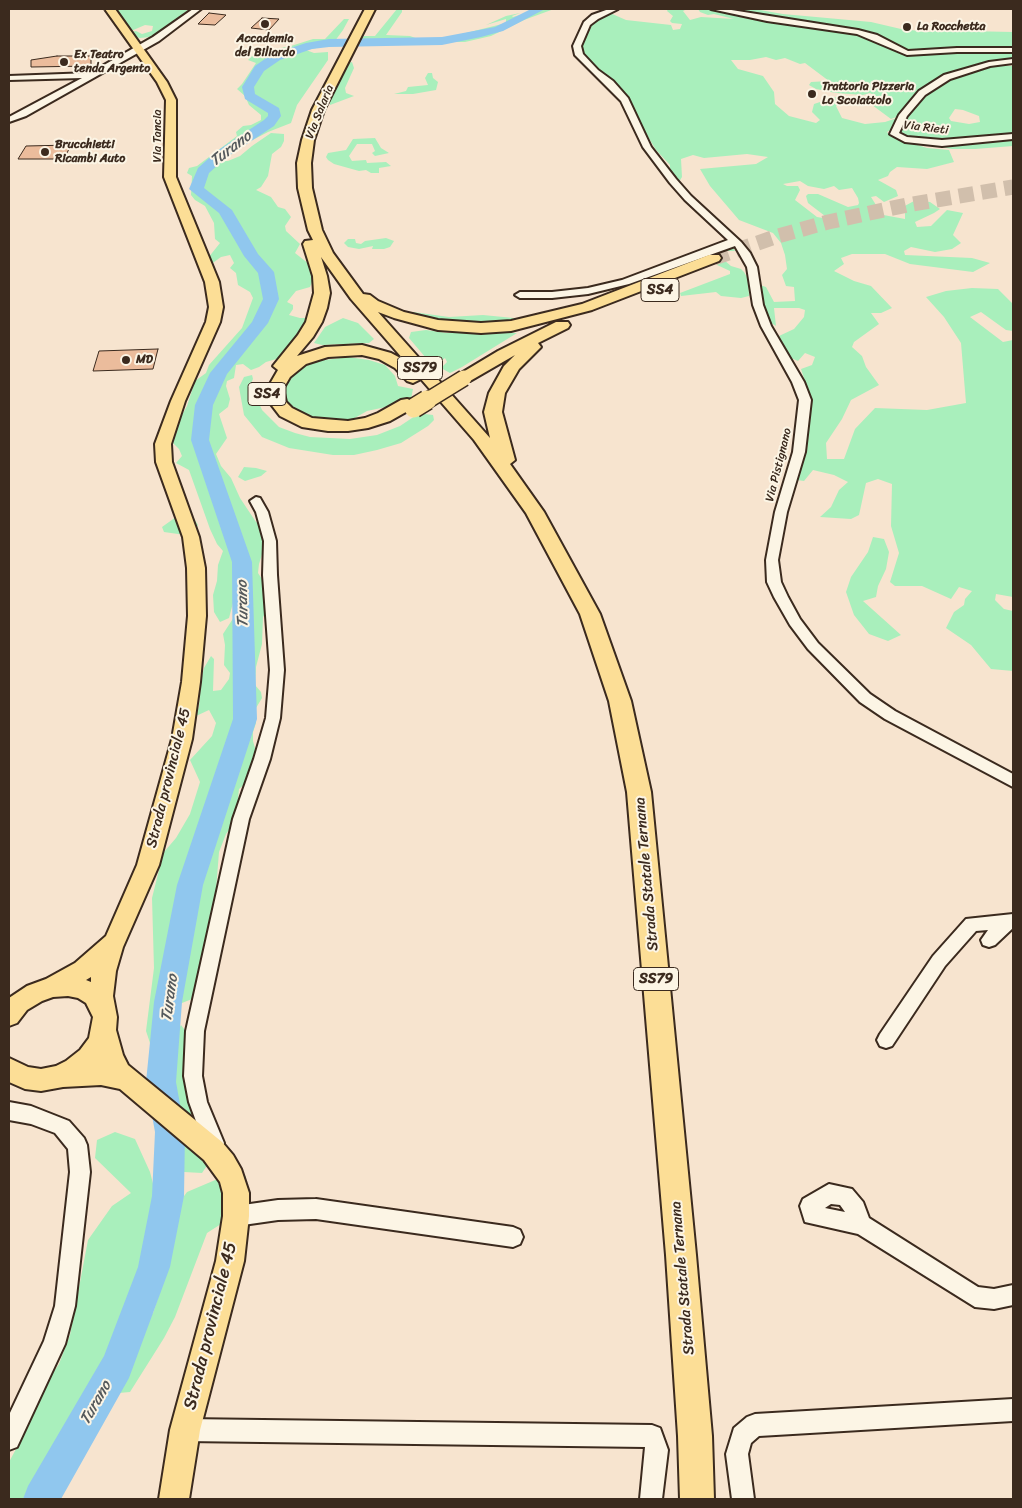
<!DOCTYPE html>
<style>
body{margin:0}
#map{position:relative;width:1022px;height:1508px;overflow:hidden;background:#f7e4cf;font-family:Sriracha,sans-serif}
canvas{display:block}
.frame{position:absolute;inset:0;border:10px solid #3b2a1e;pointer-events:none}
</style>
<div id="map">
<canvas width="1022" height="1508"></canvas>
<div class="frame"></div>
</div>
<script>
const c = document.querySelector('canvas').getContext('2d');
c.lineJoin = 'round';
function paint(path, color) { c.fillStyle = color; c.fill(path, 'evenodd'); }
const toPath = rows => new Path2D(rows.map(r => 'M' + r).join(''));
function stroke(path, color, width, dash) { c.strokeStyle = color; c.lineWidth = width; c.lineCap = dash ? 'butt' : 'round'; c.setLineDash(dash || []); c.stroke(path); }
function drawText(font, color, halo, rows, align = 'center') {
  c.font = font + ' Sriracha,sans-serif'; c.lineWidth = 4; c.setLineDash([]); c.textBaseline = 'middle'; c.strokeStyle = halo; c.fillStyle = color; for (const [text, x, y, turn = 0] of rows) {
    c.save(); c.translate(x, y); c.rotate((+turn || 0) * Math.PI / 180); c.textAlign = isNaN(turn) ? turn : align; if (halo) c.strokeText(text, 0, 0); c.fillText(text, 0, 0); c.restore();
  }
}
const green = toPath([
 [116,9,189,9,162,31,150,37,140,38,136,37,131,32,136,31,142,34,152,31,153,26,145,25,131,31],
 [397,9,402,9,402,12,386,35,410,36,421,40,413,42,399,40,376,45,362,44,359,41,364,36,375,36],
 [541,9,554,9,524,20,491,36,465,42,442,42,442,39,506,23,506,19,486,25,506,16,520,13,512,16,513,17],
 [668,9,687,9,683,11,690,20,701,17,734,19,714,14,708,15,700,12,698,9,706,9,766,21,859,34,901,54,963,51,1013,52,1013,60,980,63,936,80,926,87,902,115,891,119,868,102,873,101,883,104,884,102,870,93,863,95,836,93,816,89,809,85,811,82,829,81,805,63,800,64,785,58,776,60,766,57,750,60,731,60,738,69,763,76,774,92,775,104,789,116,816,123,820,120,812,112,814,104,835,97,846,100,836,106,842,118,865,124,885,122,900,117,894,125,894,128,887,132,890,136,927,148,949,150,954,162,927,169,897,167,890,172,888,176,878,180,896,190,898,196,884,202,876,196,871,197,876,205,878,214,905,219,905,212,901,208,914,201,930,202,940,209,934,213,915,222,917,227,931,226,947,210,963,213,953,235,961,243,952,249,935,252,911,247,904,251,905,255,972,258,990,263,973,272,910,264,885,254,852,254,841,258,844,264,834,271,854,281,871,286,892,308,881,313,871,313,879,324,854,342,852,347,862,356,866,367,879,385,851,400,842,419,826,443,827,459,844,459,855,429,875,408,927,410,966,403,961,343,944,317,926,297,946,291,972,288,998,289,1013,304,1013,331,1006,330,981,312,970,317,1003,342,1013,340,1013,597,996,594,995,600,1004,609,1013,611,1013,671,991,669,971,645,946,628,954,612,964,605,965,599,972,591,959,587,951,599,922,586,895,586,890,582,899,553,891,526,892,484,878,479,866,483,859,515,851,519,820,517,831,507,839,490,848,482,834,475,813,470,804,481,797,480,807,451,812,402,801,369,812,365,815,357,805,353,798,361,791,358,779,336,794,329,804,317,805,310,799,308,774,308,776,326,768,321,761,300,760,285,766,287,774,302,795,301,794,287,786,286,782,275,787,269,785,255,781,243,773,233,739,220,710,186,700,169,756,164,768,157,747,154,704,158,693,155,681,159,682,177,679,182,670,170,670,165,656,150,641,125,630,100,583,54,581,46,591,25,598,19,610,13,626,20,671,25,673,30,680,29,682,24,672,23,670,21,673,16,667,11],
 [800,181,808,186,824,189,834,186,839,190,852,188,858,198,859,203,858,205,848,207,818,194,808,194,806,196,808,203,825,216,823,218,817,217,795,200,800,190,798,186,787,186,783,184],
 [719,9,754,9,783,14,871,22,901,29,929,32,936,30,927,24,936,25,940,29,945,30,952,27,965,31,1013,32,1013,49,905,52,861,31],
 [344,19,349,19,343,30,332,45,306,50,314,53,328,52,328,60,297,105,291,123,268,132,245,144,222,161,228,161,240,156,252,146,271,133,284,134,284,141,281,147,272,154,268,176,261,187,256,190,271,197,278,207,285,209,291,217,285,226,286,231,300,244,295,253,309,264,315,274,310,287,296,291,287,302,293,305,293,309,289,315,300,318,309,318,298,340,286,347,287,353,283,357,266,362,259,367,251,370,243,364,236,365,234,378,227,381,226,386,230,399,228,407,219,414,227,438,216,454,221,466,231,478,240,498,256,522,273,530,268,539,263,544,264,548,259,564,258,573,271,593,271,604,263,617,262,644,256,667,255,685,261,692,262,698,256,708,256,723,253,732,253,741,256,752,246,783,239,789,238,798,244,800,237,819,226,834,219,852,215,903,197,997,177,1005,184,951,206,851,215,822,228,803,234,784,231,768,223,771,212,786,193,843,163,995,162,1025,151,1046,146,1031,154,968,152,898,160,866,158,859,176,838,190,814,200,782,190,760,212,736,216,723,209,710,196,716,199,706,201,680,204,668,211,656,214,659,213,691,221,690,229,679,230,673,224,665,225,645,223,634,234,617,236,605,233,603,229,618,220,622,214,612,213,595,217,581,218,565,223,551,217,544,210,529,189,470,176,463,182,456,179,449,173,443,174,429,187,406,195,381,206,373,209,365,242,328,253,298,250,292,238,285,236,273,230,268,234,263,230,255,221,257,210,265,204,263,220,243,215,239,214,223,205,206,195,200,191,195,192,176,187,173,189,168,197,166,237,136,236,132,243,126,251,125,261,120,261,115,249,105,245,96,237,89,242,84,256,63,248,60,252,56,266,51,291,46,313,39,325,39],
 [352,62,354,68,345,88,346,93,354,96,330,105,330,99,336,86,349,63],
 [994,65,1013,66,1013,135,993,135,957,141,915,138,906,135,898,130,921,97,953,77],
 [955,109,963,110,979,116,980,122,969,124,951,121,949,118],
 [428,73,432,73,433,78,438,82,436,90,413,94,394,94,406,91,408,87,428,85,425,78],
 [375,138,381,148,389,153,375,156,372,153,375,151,372,144,357,144,349,156,352,161,366,160,367,163,386,162,391,166,379,168,379,173,371,173,366,170,359,171,334,164,328,160,326,157,328,153,346,150,353,139],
 [1013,140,1013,146,975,149,952,149,923,144,962,145],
 [386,238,394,241,390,247,384,249,372,249,373,246,359,249,348,247,344,243,348,239,355,239,356,243,361,244,365,241],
 [732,246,735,251,722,251,717,254,731,266,741,269,744,272,748,279,749,296,741,298,721,296,716,292,681,296,680,293,730,274,730,271,717,265,718,258,683,267,682,261],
 [413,312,449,317,483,315,524,319,494,324,460,323,431,319,407,313],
 [343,318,358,323,374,339,369,343,322,345,314,343,325,327],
 [426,330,447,333,517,333,462,367,450,373,441,368,447,362,445,358,433,367,425,364,426,358,409,338,411,332],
 [348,357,369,360,385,365,395,376,398,386,413,389,411,399,400,404,367,411,353,419,327,422,299,416,289,409,285,395,286,385,294,375,302,368,317,361],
 [252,375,253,379,251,383,258,386,257,399,262,410,279,427,295,433,310,437,350,439,377,435,400,426,415,416,425,414,433,415,434,420,428,426,401,443,377,450,354,455,333,455,289,448,262,437,244,415,239,387,244,377],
 [244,467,256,468,267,471,261,476,245,481,238,477],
 [176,517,193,517,198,525,195,531,185,535,164,532,162,527],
 [873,537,884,539,889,552,886,569,878,586,876,597,863,601,901,635,888,641,869,634,854,615,846,592,851,577,868,552],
 [181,1025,187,1033,183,1055,190,1107,207,1145,210,1161,202,1173,184,1172,181,1136,169,1100,168,1076,171,1042],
 [115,1132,135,1139,150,1172,156,1195,133,1304,102,1385,49,1454,23,1499,9,1499,9,1462,22,1438,36,1398,59,1364,70,1335,88,1240,112,1206,131,1193,95,1158,97,1140],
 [227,1175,246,1176,246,1193,237,1208,221,1224,207,1233,175,1317,164,1338,130,1392,119,1393,115,1384,127,1352,141,1321,153,1313,160,1292,164,1257,179,1203,187,1192]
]);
const river = toPath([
 [531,9,545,9,503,31,481,37,442,45,329,47,312,49,280,60,264,71,254,87,255,94,279,108,281,116,274,126,227,157,209,173,204,188,232,210,258,254,274,272,279,299,268,323,227,374,213,405,209,440,252,562,257,719,203,885,182,1002,176,1082,185,1132,184,1196,170,1267,129,1378,61,1499,23,1499,28,1486,104,1356,138,1267,152,1196,155,1132,146,1082,154,1002,177,885,233,719,232,562,191,440,195,405,210,373,252,322,263,299,258,273,244,256,219,213,189,189,198,168,217,151,264,120,268,116,268,113,245,99,242,87,255,66,272,54,306,43,329,39,442,37,495,27,531,9]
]);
const building = toPath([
 [209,13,226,15,215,25,198,24,209,13],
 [262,18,279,19,269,30,251,28,262,18],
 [57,56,91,56,91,66,31,67,31,60,57,56],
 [71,145,64,159,18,159,26,146,71,145],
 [158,349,153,369,93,371,99,351,158,349]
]);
const highwayTunnel = toPath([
 [714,258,778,236,828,222,907,205,1013,187]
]);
const minor = toPath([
 [193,9,201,9,159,41,26,116,9,122,9,117,82,78,9,80,9,76,90,73,153,37,193,9],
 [609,9,618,9,598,19,590,25,581,46,583,54,598,70,613,81,628,98,651,147,676,179,691,196,741,242,750,253,757,267,763,305,771,326,804,382,811,400,805,452,787,512,778,560,781,582,788,597,800,619,818,643,870,694,895,711,1013,774,1013,787,885,719,860,702,808,649,790,625,774,597,767,582,766,560,775,512,793,452,799,400,792,382,761,326,753,305,747,267,735,246,629,284,588,294,552,298,520,298,515,295,520,292,552,292,588,288,622,280,728,240,685,200,670,183,643,147,621,101,575,55,573,46,584,22,592,15,609,9],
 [711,9,725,9,858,30,877,35,908,51,957,48,1013,48,1013,52,957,52,907,55,857,34,767,21,711,9],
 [1013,59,1013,63,990,66,950,79,925,95,907,116,899,133,907,137,942,140,1013,134,1013,139,942,146,905,142,890,134,899,115,919,91,944,75,989,62,1013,59],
 [256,497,260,498,268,512,276,541,277,575,284,670,280,718,270,759,249,819,204,1031,202,1076,207,1102,224,1143,220,1157,213,1159,206,1157,203,1150,204,1143,189,1102,184,1076,186,1031,233,819,254,759,266,718,270,670,263,575,264,541,256,512,250,501,256,497],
 [1013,914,1013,928,995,945,989,947,983,945,981,940,988,930,976,931,945,966,892,1046,886,1048,880,1046,877,1040,880,1034,933,956,966,919,1013,914],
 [9,1102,31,1106,69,1121,84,1138,87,1145,90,1172,75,1306,65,1344,17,1447,9,1450,9,1415,44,1341,55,1306,70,1172,68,1149,55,1133,31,1124,9,1120,9,1102],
 [829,1184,852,1189,863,1202,869,1218,978,1287,994,1289,1013,1285,1013,1305,994,1309,975,1307,858,1234,805,1222,800,1206,803,1199,829,1184],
 [831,1204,840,1205,845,1212,825,1208,831,1204],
 [316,1199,513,1227,520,1230,523,1237,520,1244,513,1247,316,1219,278,1220,236,1226,229,1223,226,1216,229,1209,236,1206,278,1200,316,1199],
 [1013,1399,1013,1421,759,1436,751,1443,748,1454,754,1499,732,1499,726,1454,734,1428,747,1417,755,1414,1013,1399],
 [185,1419,652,1425,660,1428,668,1450,662,1499,640,1499,645,1447,185,1441,177,1438,174,1430,177,1422,185,1419]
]);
const major = toPath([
 [105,9,115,9,167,82,176,100,176,177,219,282,223,307,220,322,185,401,171,444,172,462,199,537,205,568,206,616,200,682,192,739,159,865,123,947,116,971,113,996,117,1017,116,1030,123,1055,128,1065,222,1142,233,1155,241,1169,249,1193,249,1216,244,1261,200,1430,189,1499,159,1499,170,1430,216,1261,223,1216,223,1193,220,1182,204,1160,120,1089,101,1085,63,1087,41,1091,25,1089,9,1082,9,1058,28,1067,41,1069,56,1066,66,1061,80,1050,89,1038,93,1017,86,1003,78,998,68,996,53,997,42,1001,27,1010,17,1023,9,1026,9,998,27,986,46,979,75,963,106,936,137,865,172,739,182,682,188,616,187,568,183,537,156,462,155,444,171,401,206,322,209,307,205,282,164,177,166,100,157,82,105,9],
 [91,977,91,982,86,980,91,977]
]);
const highway = toPath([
 [365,9,375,9,324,110,314,140,311,163,312,188,322,230,333,253,363,294,370,295,378,301,404,312,438,320,481,323,511,321,582,304,709,255,719,255,721,258,719,261,592,310,511,331,481,333,438,330,394,318,378,312,490,438,484,412,489,393,504,366,515,355,470,381,458,381,456,378,458,375,498,351,556,322,568,322,570,325,568,328,538,343,541,347,519,369,505,393,502,412,515,460,510,464,544,512,600,614,631,701,651,792,696,1255,712,1436,714,1499,680,1499,678,1436,666,1255,627,792,609,701,580,614,526,513,474,440,421,379,413,383,407,381,395,368,379,359,362,355,328,357,306,364,290,377,283,389,286,402,292,408,312,418,348,421,365,418,378,413,401,400,407,399,413,400,415,404,413,408,390,421,368,428,348,431,328,431,302,427,280,416,270,403,267,389,278,370,273,366,298,335,306,322,314,293,313,276,303,244,305,241,313,240,308,230,298,188,297,163,302,140,312,110,365,9],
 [321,257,351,299,404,360,391,353,362,345,325,347,297,356,313,337,322,322,327,308,330,293,327,276,321,257]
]);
const highwayBridgeFar1 = toPath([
 [425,402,464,378]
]);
const highwayBridge = toPath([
 [414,408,427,400]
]);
const markers = [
 [265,24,5,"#3b2a1e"],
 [907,27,5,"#3b2a1e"],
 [64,62,5,"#3b2a1e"],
 [812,94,5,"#3b2a1e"],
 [45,152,5,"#3b2a1e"],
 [126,360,5,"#3b2a1e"]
];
const farPoinames = [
 ["La Rocchetta",917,27],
 ["Accademia",265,39,"center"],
 ["del Biliardo",265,53,"center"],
 ["Ex Teatro",74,55],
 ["tenda Argento",74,69],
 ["Trattoria Pizzeria",822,87],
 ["Lo Scoiattolo",822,101],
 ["Brucchietti",55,145],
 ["Ricambi Auto",55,159],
 ["MD",136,360]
];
const farStreetnames = [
 ["Via Salaria",320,112,-68],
 ["Via Rieti",926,128,7],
 ["Via Tancia",158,136,-90],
 ["Via Pistignano",779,465,-76]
];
const shields = [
 [660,290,38],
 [420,368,45],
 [267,394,38],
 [656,979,45]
];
const shieldNames = [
 ["SS4",660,290],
 ["SS79",420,368],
 ["SS4",267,394],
 ["SS79",656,979]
];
const streetNames = [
 ["Strada provinciale 45",169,778,-76],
 ["Strada Statale Ternana",647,874,-95],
 ["Strada Statale Ternana",683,1278,-95]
];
const waterNames = [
 ["Turano",231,149,-37],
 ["Turano",243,604,-91],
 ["Turano",170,998,-82],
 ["Turano",96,1403,-60]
];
const nearStreetnames = [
 ["Strada provinciale 45",211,1326,-76]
];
paint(green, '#a9efbc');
paint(river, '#90c7ee');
paint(building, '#ebbc9c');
stroke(building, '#3b2a1e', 1);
stroke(highwayTunnel, '#d1bfac', 15, [15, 8]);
stroke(minor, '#3b2a1e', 4);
stroke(major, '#3b2a1e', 4);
stroke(highway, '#3b2a1e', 4);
paint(minor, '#fcf5e5');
paint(major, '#fcde96');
paint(highway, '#fcde96');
stroke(highwayBridgeFar1, '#3b2a1e', 18, []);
stroke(highwayBridge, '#3b2a1e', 22, []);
stroke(highwayBridgeFar1, '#fcde96', 15);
stroke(highwayBridge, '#fcde96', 19);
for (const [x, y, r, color] of markers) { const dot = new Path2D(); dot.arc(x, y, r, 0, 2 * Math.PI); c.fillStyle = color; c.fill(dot); stroke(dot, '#fcf5e5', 2); }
drawText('bold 12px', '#3b2a1e', '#fcf5e5', farPoinames, 'left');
drawText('12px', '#3b2a1e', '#fcf5e5', farStreetnames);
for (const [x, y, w] of shields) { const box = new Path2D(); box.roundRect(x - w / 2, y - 11.5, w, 23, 4); c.fillStyle = '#fcf5e5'; c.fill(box); stroke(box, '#3b2a1e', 1); }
drawText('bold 14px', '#3b2a1e', null, shieldNames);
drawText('15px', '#3b2a1e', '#fcf5e5', streetNames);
drawText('italic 16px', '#54595c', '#fcf5e5', waterNames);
drawText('18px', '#3b2a1e', '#fcf5e5', nearStreetnames);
</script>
